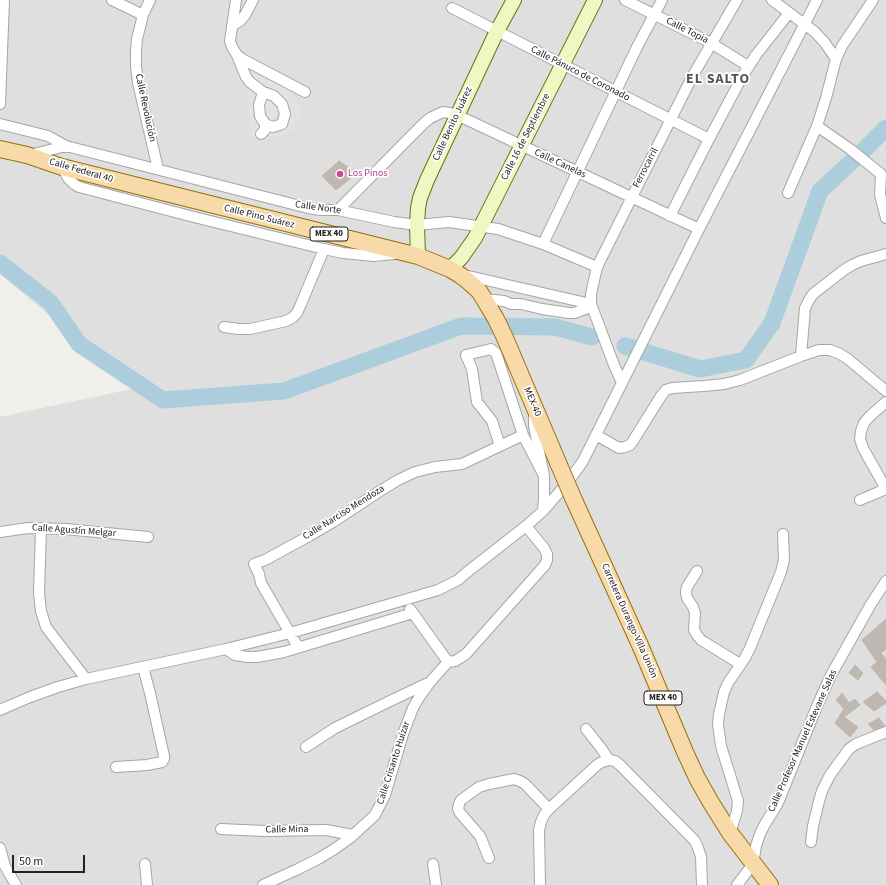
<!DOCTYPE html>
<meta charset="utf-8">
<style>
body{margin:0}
#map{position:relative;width:886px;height:885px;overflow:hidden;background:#f1efe9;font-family:"Source Sans 3",sans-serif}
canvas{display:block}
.scale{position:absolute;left:12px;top:855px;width:73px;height:18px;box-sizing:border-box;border:2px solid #222;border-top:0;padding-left:5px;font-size:12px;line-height:14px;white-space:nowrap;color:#222;-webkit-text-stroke:3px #fff;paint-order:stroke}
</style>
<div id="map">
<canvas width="886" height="885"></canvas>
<div class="scale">50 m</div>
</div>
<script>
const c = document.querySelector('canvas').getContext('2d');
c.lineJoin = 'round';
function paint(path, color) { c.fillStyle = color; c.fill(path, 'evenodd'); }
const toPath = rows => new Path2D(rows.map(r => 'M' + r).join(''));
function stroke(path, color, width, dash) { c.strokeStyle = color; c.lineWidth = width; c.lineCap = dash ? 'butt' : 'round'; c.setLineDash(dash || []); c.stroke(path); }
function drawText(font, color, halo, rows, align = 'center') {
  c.font = font + ' "Source Sans 3",sans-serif'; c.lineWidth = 3.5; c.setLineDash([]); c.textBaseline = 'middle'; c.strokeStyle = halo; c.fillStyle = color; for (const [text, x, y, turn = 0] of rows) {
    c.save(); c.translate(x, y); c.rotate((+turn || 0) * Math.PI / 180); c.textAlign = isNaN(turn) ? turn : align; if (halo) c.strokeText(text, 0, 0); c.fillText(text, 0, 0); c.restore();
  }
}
const residential = toPath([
 [0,0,886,0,886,885,0,885,0,417,136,388,0,274]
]);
const parking = toPath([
 [252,72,291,90,301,112,294,130,261,142,250,136,247,91]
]);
const river = toPath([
 [0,263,51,303,79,344,163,400,284,391,461,326,555,327,592,337],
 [625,346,700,369,746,360,772,323,820,191,864,150,886,128]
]);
const building = toPath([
 [339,161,357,173,336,190,322,176,339,161],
 [886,619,886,649,881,653,886,659,886,685,871,667,877,662,862,640,886,619],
 [855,665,863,673,858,680,849,673,855,665],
 [877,692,886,701,886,703,874,711,863,702,877,692],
 [842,693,849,703,855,699,860,705,844,717,858,727,850,737,835,723,844,709,836,700,842,693],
 [879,718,885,726,874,730,868,724,879,718]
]);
const street = toPath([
 [112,0,143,15],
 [150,0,143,15,137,39,136,51,136,66,138,83,158,169],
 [236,0,230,41,232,47,237,55,246,77,250,82,263,92,274,96,282,104,285,114,282,124,273,127,265,124,260,116,259,105,263,92,261,99,259,105],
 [625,0,711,43,748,66],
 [772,0,815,32,825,43,836,59],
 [452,8,709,139],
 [232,26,240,21,245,15,253,0],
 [237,55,244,60,305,92],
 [0,104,4,0],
 [0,124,48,136,66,146,308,208,320,210,338,210,394,222,417,225,449,222,498,229,543,244,597,267],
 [817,126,850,149,881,174,880,195,886,218],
 [261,134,265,130,265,124],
 [29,155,66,146],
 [62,167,68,178,74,184,79,187,194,217,324,249,343,253,374,256,394,254],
 [788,193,817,126,826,98,836,59,842,46,873,0],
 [338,210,423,124,430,118,443,112,450,113,457,115,699,229],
 [670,216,709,139,742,77,756,55,789,13],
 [543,244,637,47,662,0],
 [464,275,591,304,588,308,574,313,569,313,542,309,521,304,511,304,504,301,484,299],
 [224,327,239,329,250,329,286,321,292,318,297,313,301,304,324,249],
 [801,356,805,308,809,300,813,294,844,270,852,265,861,261,886,254],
 [622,383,614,365,591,304,591,294,597,267,692,77,737,0],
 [534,415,534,426,544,476,544,500,543,510],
 [596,435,619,448,625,447,630,445,633,441,661,396,666,390,672,388,704,386,724,384,740,380,801,356,819,350,830,350,840,354,848,359,886,391],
 [500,446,492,421,477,402,472,369,466,355,491,349,496,353,523,435,544,476],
 [860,500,886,489,863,448,860,439,861,431,864,423,870,416,886,402],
 [41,528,39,593,41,611,46,627,59,644,86,679],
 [0,532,28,528,66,529,148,537],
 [697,571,687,587,686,592,687,598,693,607,695,613,694,630,697,635,701,640,740,664],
 [410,609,448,662],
 [298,647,261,583,259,574,254,564,265,560,309,536,333,522,380,491,398,480,415,472,435,467,462,464,523,435],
 [226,649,235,655,247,657,257,657,284,652,413,613],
 [0,710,30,697,58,687,86,679,226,649,290,633,404,600,438,590,458,580,466,573,526,526,543,511,568,482,583,461,699,229,817,0],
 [586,729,601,748,609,760],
 [306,747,335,728,388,702,428,683],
 [116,767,147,765,162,762,164,759,164,756,150,693,143,667],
 [221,829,265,831,326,830,353,835],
 [730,833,737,811,738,801,721,746,718,724,719,714,724,692,728,683,745,658,750,648,781,572,784,560,783,534],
 [811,842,813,826,819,801,822,791,830,775,849,749,856,744,886,732],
 [0,848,5,866,13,880,16,885],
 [489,858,480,836,460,813,458,809,459,804,461,800,479,787,489,784,514,779,520,781,525,784,549,809],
 [145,864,147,885],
 [433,864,436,885],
 [263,885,298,869,318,859,333,850,350,838,375,815,385,795,403,734,413,708,420,696,430,682,448,662,455,661,460,658,466,654,545,565,547,560,547,554,544,548,526,526],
 [540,885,539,830,541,822,544,815,549,809,597,765,602,762,609,760,615,761,620,765,695,841,698,848,701,857,702,885],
 [737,885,753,864,756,846,760,834,765,824,778,803,817,706,831,675,871,604,886,581]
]);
const secondary = toPath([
 [418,256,417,225,418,208,420,198,427,180,497,31,514,0],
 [450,269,461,258,475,238,595,0]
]);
const primary = toPath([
 [0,149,27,155,62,167,418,256,450,269,460,275,468,281,479,291,484,299,496,319,505,338,559,465],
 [574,500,640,645,685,752,697,778,710,801,730,833,770,885]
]);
const primaryBridge = toPath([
 [559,465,574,500]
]);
const markers = [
 [340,174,4,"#d1479c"]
];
const shields = [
 [329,234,38],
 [663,698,38]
];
const shieldNames = [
 ["MEX 40",329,234],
 ["MEX 40",663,698]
];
const streetNames = [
 ["Calle Topia",687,31,27],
 ["Calle Pánuco de Coronado",580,74,27],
 ["Calle Revolución",145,108,78],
 ["Calle Benito Juárez",453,124,-65],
 ["Calle 16 de Septiembre",526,137,-63],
 ["Calle Canelas",560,164,25],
 ["Ferrocarril",646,168,-63],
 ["Calle Federal 40",81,171,16],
 ["Calle Norte",318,208,8],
 ["Calle Pino Suárez",259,217,14],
 ["MEX-40",532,402,67],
 ["Calle Narciso Mendoza",344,513,-32],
 ["Calle Agustín Melgar",74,531,4],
 ["Carretera Durango-Villa Unión",629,621,66],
 ["Calle Profesor Manuel Estevane Salas",803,741,-66],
 ["Calle Crisanto Huízar",394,763,-72],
 ["Calle Mina",287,830,-1]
];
const hotelNames = [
 ["Los Pinos",348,174]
];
const districtNames = [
 ["EL SALTO",718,80]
];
paint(residential, '#dfdfdf');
paint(parking, '#e2e2e2');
stroke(river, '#accedc', 17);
paint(building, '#bfb8b2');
stroke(building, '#c2b7ac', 1);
stroke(street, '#a6a6a6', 12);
stroke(secondary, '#63750c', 16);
stroke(primary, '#967109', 18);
stroke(street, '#fff', 10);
stroke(secondary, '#f0f7c2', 14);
stroke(primary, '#f7daa8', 16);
stroke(primaryBridge, '#967109', 18, []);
stroke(primaryBridge, '#f7daa8', 16);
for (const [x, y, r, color] of markers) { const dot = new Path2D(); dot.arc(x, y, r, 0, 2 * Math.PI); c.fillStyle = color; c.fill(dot); stroke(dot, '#fff', 1.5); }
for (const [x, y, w] of shields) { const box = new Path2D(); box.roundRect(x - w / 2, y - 7, w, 14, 3); c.fillStyle = '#fff'; c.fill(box); stroke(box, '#222', 1); }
drawText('bold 9px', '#222', null, shieldNames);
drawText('10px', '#222', '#fff', streetNames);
drawText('10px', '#b23c85', '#fff', hotelNames, 'left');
c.letterSpacing = '1px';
drawText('bold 14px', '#555', '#fff', districtNames);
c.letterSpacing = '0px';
</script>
